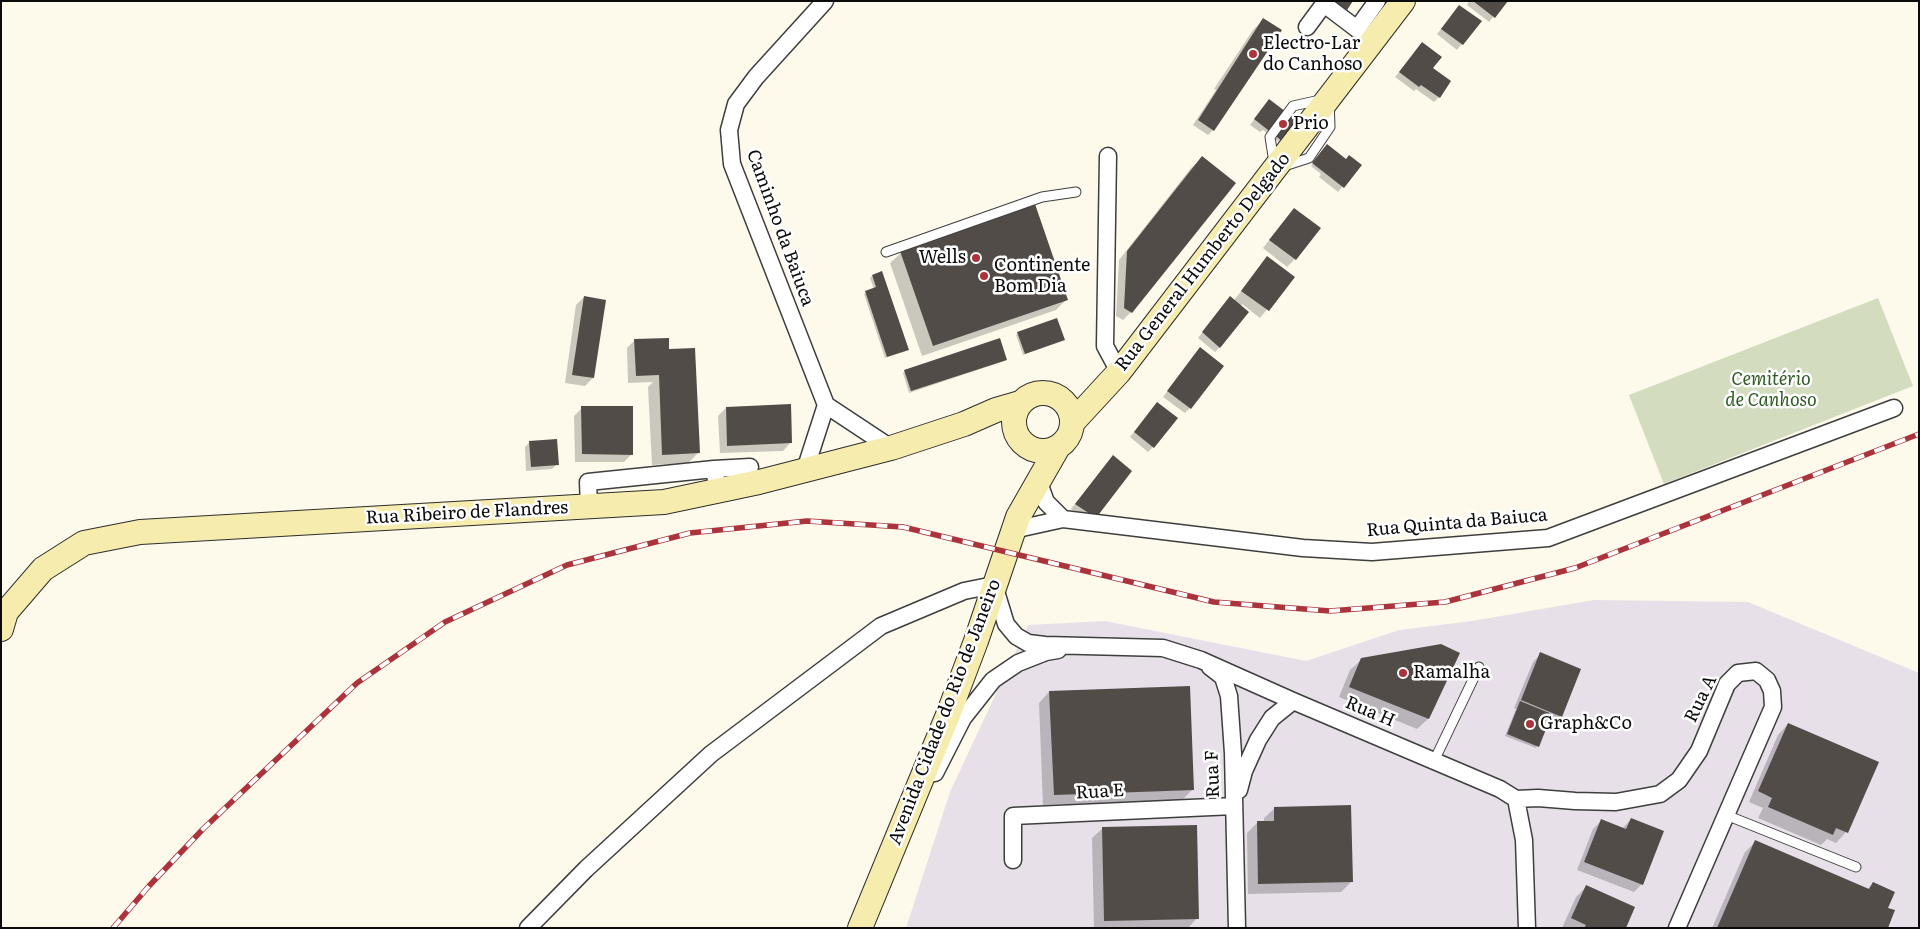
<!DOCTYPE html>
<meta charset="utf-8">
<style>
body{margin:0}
#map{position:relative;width:1920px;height:929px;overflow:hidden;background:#fdf9eb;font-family:Literata,serif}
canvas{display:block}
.frame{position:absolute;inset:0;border:2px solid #0b0b0b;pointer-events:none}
</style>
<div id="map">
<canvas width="1920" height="929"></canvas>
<div class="frame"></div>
</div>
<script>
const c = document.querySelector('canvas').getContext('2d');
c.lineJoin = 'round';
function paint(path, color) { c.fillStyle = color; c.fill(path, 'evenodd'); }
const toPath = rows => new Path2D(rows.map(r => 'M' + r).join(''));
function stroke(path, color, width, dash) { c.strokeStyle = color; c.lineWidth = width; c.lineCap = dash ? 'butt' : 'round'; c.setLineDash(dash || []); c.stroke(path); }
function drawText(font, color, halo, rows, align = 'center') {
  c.font = font + ' Literata,serif'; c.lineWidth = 5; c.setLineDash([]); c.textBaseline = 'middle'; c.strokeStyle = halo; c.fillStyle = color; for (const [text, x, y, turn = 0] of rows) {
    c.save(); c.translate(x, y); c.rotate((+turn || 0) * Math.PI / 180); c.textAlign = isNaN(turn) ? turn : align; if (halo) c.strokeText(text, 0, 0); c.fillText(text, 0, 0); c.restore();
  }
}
const industrial = toPath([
 [1594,600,1748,602,1919,673,1919,928,906,928,950,792,1028,625,1105,621,1306,661,1399,630,1472,621]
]);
const cemetery = toPath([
 [1878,298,1913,386,1664,484,1629,395]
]);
const shadow = toPath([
 [1469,1,1506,1,1489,22,1467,5],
 [1459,7,1480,21,1457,50,1437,34],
 [1264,19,1213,130,1208,135,1193,125,1216,90,1214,89,1253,30],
 [1422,44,1431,68,1439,97,1434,102,1416,89,1414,91,1395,77],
 [1265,105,1281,140,1279,142,1263,130,1260,132,1250,125],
 [1325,148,1346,160,1360,165,1338,192,1319,177,1321,174,1311,166],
 [1202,158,1131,312,1123,320,1116,316,1119,260,1191,168],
 [1294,209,1295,259,1287,267,1263,248],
 [901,253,1066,300,1056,310,922,356,890,263],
 [1268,258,1293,277,1260,318,1242,304,1220,347,1215,352,1198,338,1225,303,1234,300],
 [872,276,907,349,885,358,864,294,874,289,870,278],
 [584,297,593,378,585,386,565,383,576,305],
 [1018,333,1063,339,1023,355,1016,335],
 [635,340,668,350,699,452,688,463,652,465,648,387,653,382,628,383,627,348],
 [1195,354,1190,408,1185,413,1163,397],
 [1006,359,1004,361,909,393,903,373,905,371],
 [582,408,632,454,624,462,575,462,574,416],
 [726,408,790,443,783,451,720,453,718,416],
 [1152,409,1153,447,1148,452,1130,437],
 [530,442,557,464,552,469,526,471,525,447],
 [1108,462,1090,522,1071,509],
 [1458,653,1428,719,1417,729,1339,697,1350,670,1361,660],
 [1541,654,1561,716,1553,724,1548,722,1536,748,1505,736,1516,709,1514,708,1533,662],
 [1049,692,1193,789,1182,800,1043,805,1039,703],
 [1788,724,1846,832,1836,843,1827,839,1821,845,1758,818,1763,808,1749,802,1778,735],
 [1275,808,1352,881,1341,892,1248,894,1247,833,1258,822,1264,822,1264,818],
 [1631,819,1642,884,1634,892,1577,870,1593,829,1601,821,1622,829],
 [1103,828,1197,918,1188,928,1094,928,1092,838],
 [1756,841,1867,890,1873,883,1887,908,1886,928,1712,928,1745,852],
 [1587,886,1625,928,1562,928,1576,897]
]);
const building = toPath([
 [1334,1,1353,1,1347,10],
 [1473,1,1508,1,1495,18],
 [1459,5,1482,21,1463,45,1441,29],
 [1263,18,1282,30,1214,131,1198,120],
 [1422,42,1442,57,1433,68,1451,81,1440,98,1421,85,1419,87,1399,72],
 [1269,99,1298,121,1282,141,1254,119],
 [1327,144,1346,159,1349,155,1362,165,1344,188,1312,163],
 [1202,156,1236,183,1132,313,1124,308,1127,251],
 [1035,204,1068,300,933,346,900,251],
 [1294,208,1321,228,1296,260,1269,240],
 [1267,256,1295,277,1269,311,1241,291],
 [882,271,909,350,887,357,865,291,876,287,872,275],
 [584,296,606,300,594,378,572,375],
 [1230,296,1249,312,1220,348,1202,332],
 [1057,318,1065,340,1025,354,1017,332],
 [669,338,669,349,695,348,700,453,662,455,659,375,636,376,634,339],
 [1000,338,1007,360,911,391,904,370],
 [1200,347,1224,366,1191,409,1167,391],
 [1157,402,1178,418,1154,448,1134,432],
 [791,404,792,443,727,446,726,407],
 [581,406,633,406,633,455,582,454],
 [557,439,559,465,531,467,529,441],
 [1113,455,1132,471,1096,518,1075,504],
 [1441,644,1460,653,1429,719,1349,687,1361,658],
 [1540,652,1581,669,1562,717,1521,700],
 [1190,686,1194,790,1054,795,1049,691],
 [1520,701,1552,714,1539,747,1507,734],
 [1788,723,1879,762,1848,833,1836,828,1833,835,1768,807,1772,798,1758,791],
 [1351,805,1353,882,1258,884,1257,821,1274,821,1274,807],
 [1631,818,1664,831,1643,885,1584,862,1601,819,1626,829],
 [1197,825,1199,919,1104,921,1102,827],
 [1755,840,1869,889,1873,882,1895,892,1888,908,1895,910,1888,928,1717,928],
 [1586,885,1635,907,1626,928,1584,928,1586,925,1571,918]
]);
const lane = toPath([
 [1329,98,1330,127,1309,158,1275,169,1270,137,1293,106,1329,98],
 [886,252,1042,197,1076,192],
 [1434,761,1479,667],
 [1726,815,1856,867]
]);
const street = toPath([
 [825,1,756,77,736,104,729,130,732,164,826,405,891,448],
 [1307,27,1324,4,1357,29],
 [1365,36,1357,29,1377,1],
 [1108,156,1105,346,1119,372],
 [714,469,750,467],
 [805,470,826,405],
 [1038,480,1046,502,1063,519],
 [589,506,588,482,714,469,718,491],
 [1011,534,1022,528,1063,519,1303,548,1372,552,1548,538,1894,408],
 [1210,667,1223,677,1229,696,1233,753,1237,928],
 [935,773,963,718,993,680,1018,663,1046,652,1058,650],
 [1239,790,1244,771,1258,740,1272,718,1293,701],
 [1516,799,1538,798,1575,801,1616,802,1660,794,1679,780,1699,751,1727,684,1738,673,1756,671,1767,680,1772,691,1773,707,1677,928],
 [1013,860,1013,816,1234,806],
 [528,928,586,869,711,754,881,626,964,591,994,585,1006,624,1016,636,1028,643,1045,645,1163,648,1201,660,1293,701,1500,789,1516,799,1524,840,1527,928]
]);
const secondary = toPath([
 '1014 422a29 29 0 1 1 58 0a29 29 0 1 1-58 0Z',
 [1072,423,1119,372,1403,1],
 [1,629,6,612,43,569,84,543,140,532,664,502,759,482,891,448,964,424,996,410,1020,403],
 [860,928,948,715,976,641,1018,517,1058,447]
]);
const rail = toPath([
 [113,928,149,886,203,829,357,683,445,622,567,565,690,533,807,521,903,527,1214,602,1330,611,1445,602,1575,568,1919,434]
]);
const markers = [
 [1253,54,5,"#ab333c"],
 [1283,124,5,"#ab333c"],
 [976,258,5,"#ab333c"],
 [984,276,5,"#ab333c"],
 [1403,673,5,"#ab333c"],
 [1530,724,5,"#ab333c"]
];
const poiNames = [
 ["Electro-Lar",1263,44],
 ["do Canhoso",1263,65],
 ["Prio",1293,124],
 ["Wells",966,258,"right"],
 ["Continente",994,266],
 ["Bom Dia",994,287],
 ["Ramalha",1413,673],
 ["Graph&Co",1540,724]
];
const streetNames = [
 ["Caminho da Baiuca",780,228,70],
 ["Rua General Humberto Delgado",1203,262,-52],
 ["Rua Ribeiro de Flandres",467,513,-3],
 ["Rua Quinta da Baiuca",1457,523,-5],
 ["Rua A",1701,699,-64],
 ["Avenida Cidade do Rio de Janeiro",945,712,-69],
 ["Rua H",1370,712,23],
 ["Rua F",1213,774,-92],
 ["Rua E",1100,792,-3]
];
const parkNames = [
 ["Cemitério",1771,380],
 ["de Canhoso",1771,401]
];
paint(industrial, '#e8e0e9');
paint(cemetery, '#d3dcbf');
paint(shadow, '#0003');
paint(building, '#524c49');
stroke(lane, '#3e3e3e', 11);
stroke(street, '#3e3e3e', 19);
stroke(secondary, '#2d2d2d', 26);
stroke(lane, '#fff', 9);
stroke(street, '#fff', 16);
stroke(secondary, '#f6ecad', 24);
stroke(rail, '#ab333c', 5.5);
stroke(rail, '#fff', 4, [11]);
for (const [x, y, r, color] of markers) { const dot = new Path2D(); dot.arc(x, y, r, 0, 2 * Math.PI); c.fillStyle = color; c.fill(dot); stroke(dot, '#fff', 2); }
drawText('18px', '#0b0b0b', '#fff', poiNames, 'left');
drawText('18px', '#0b0b0b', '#fff', streetNames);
drawText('italic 18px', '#305b23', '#fff', parkNames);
</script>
